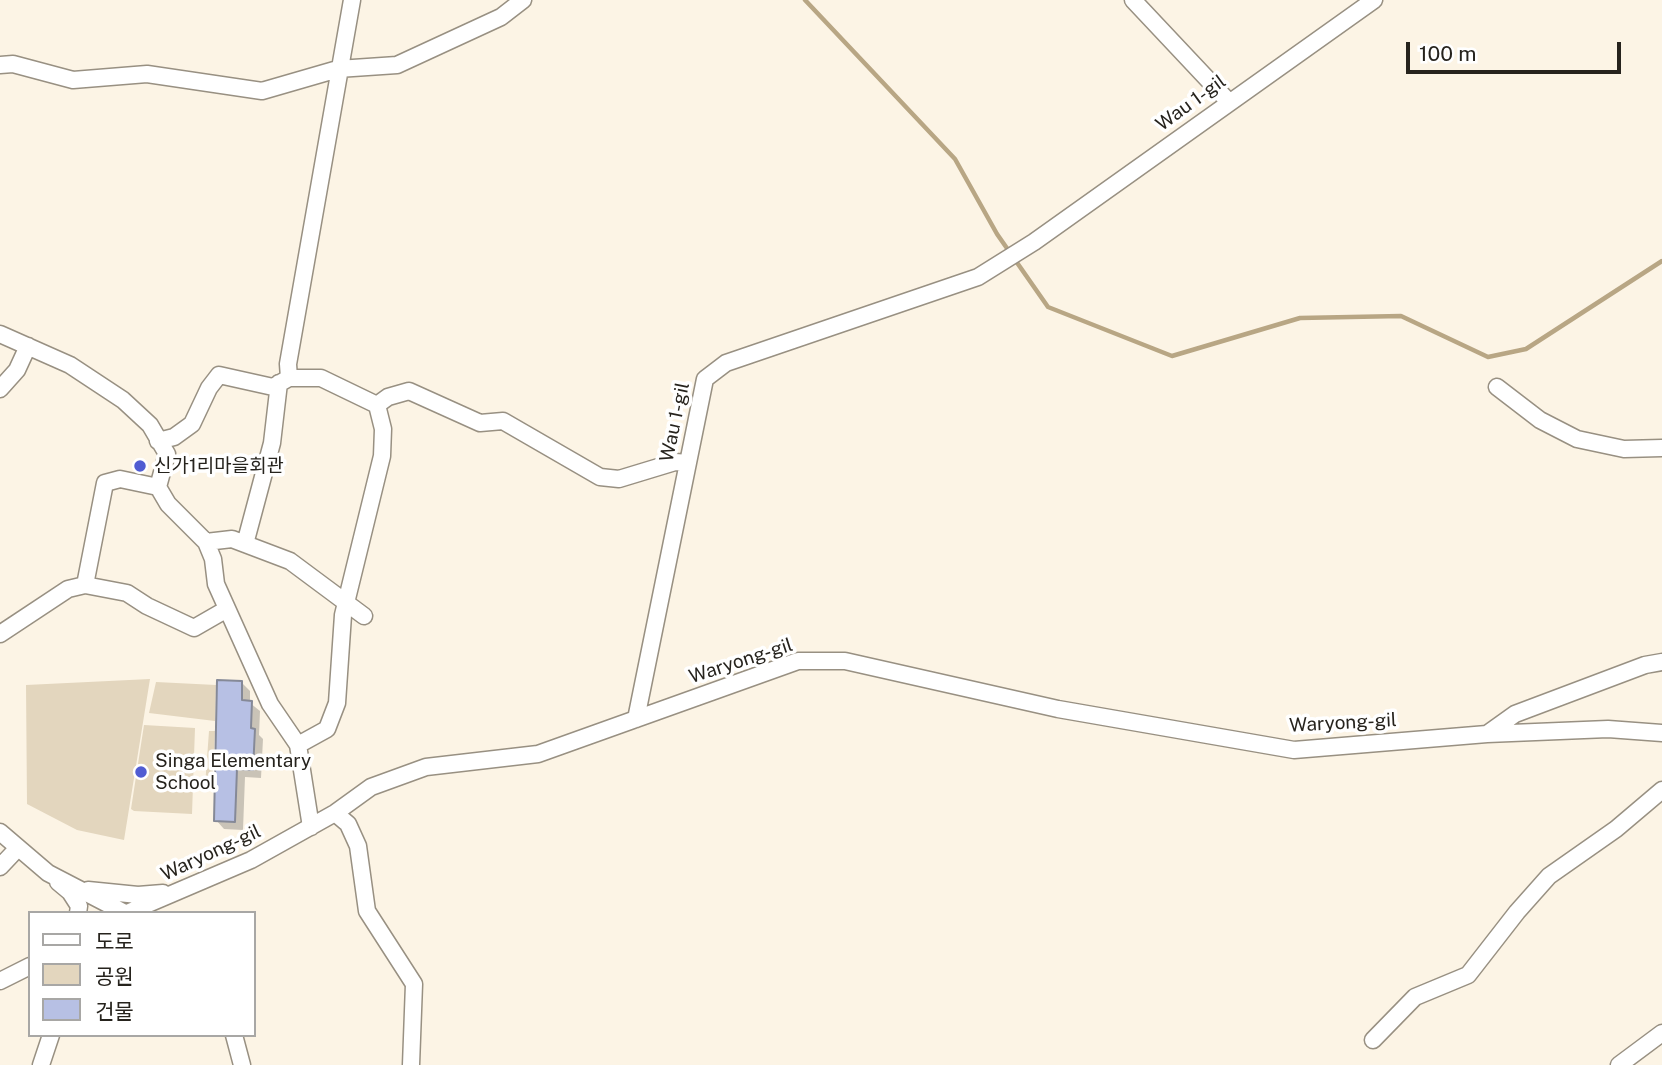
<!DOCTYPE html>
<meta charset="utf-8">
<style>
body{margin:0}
#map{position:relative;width:1662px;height:1065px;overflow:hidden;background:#fcf4e5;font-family:"Public Sans","Noto Sans KR",sans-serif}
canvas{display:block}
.legend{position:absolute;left:28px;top:911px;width:228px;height:126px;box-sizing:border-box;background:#fff;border:2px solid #a8a7a5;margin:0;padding:9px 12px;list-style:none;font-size:21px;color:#26231d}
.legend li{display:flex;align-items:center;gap:14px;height:35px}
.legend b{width:35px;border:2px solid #a8a7a5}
.scale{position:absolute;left:1406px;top:42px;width:215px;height:32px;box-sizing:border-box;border:4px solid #26231d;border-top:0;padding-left:9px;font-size:21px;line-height:24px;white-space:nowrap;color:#26231d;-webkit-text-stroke:5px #fff;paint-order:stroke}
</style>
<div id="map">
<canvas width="1662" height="1065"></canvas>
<ul class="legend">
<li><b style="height:9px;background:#fff"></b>도로</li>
<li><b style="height:19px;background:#e3d6be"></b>공원</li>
<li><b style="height:19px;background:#b7c0e4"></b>건물</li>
</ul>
<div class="scale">100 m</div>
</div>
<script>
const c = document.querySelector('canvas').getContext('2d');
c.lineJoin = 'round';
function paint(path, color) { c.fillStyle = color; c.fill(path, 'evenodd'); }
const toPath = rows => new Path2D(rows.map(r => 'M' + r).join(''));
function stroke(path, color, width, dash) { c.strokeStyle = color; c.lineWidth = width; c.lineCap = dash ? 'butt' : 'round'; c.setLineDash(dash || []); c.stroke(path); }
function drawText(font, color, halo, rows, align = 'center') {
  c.font = font + ' "Public Sans","Noto Sans KR",sans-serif'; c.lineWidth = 7; c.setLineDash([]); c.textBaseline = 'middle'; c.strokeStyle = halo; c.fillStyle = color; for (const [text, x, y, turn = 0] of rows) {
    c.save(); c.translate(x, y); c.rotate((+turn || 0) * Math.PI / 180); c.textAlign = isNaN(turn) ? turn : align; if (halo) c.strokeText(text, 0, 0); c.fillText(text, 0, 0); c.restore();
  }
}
const green = toPath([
 [150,679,124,840,77,830,27,804,26,685],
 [156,682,216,685,215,721,149,713],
 [144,725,195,728,192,814,134,811,131,809],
 [209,731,215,731,212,786,205,786]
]);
const shadow = toPath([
 [242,683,250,691,250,703,260,711,259,735,263,739,261,778,245,777,243,830,224,829,216,820]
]);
const stream = toPath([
 [805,0,955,159,997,234,1048,307,1172,356,1300,318,1401,316,1488,357,1526,349,1662,261]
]);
const building = toPath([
 [217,680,242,681,242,700,252,701,251,728,255,729,253,770,237,769,235,822,214,821,217,680]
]);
const minor = toPath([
 [1133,0,1229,102],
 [0,65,13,64,73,80,147,74,262,91,338,69,397,65,501,17,523,0],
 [0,334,70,365,123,400,150,425,167,454,158,487,168,504,206,542,213,559,216,584,270,704,298,745,311,827],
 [289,378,288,364,352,0],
 [1497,387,1540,420,1577,439,1624,449,1662,448],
 [0,389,17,370,28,346],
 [158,441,174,437,192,424,209,388,219,375,273,387,289,378,321,378,377,405,388,397,409,391,480,423,503,421,600,477,619,479,675,462,688,463],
 [206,542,232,539,290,561,364,616],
 [245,544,272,443,279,383],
 [85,585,105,483,120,479,158,487],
 [0,634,68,589,85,585,127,593,147,606,194,628,227,609],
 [636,719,705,379,726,363,978,277,1034,242,1374,0],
 [1487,734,1515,714,1645,665,1662,662],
 [298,745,327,729,337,703,343,615,382,456,383,429,377,405],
 [335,813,348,824,358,846,367,911,414,984,411,1065],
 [0,832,48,873,125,913],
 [0,867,17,849],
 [58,882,70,892,79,906,78,913],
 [88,890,138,895,163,893],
 [127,913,251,860,335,813,371,787,426,767,538,754,798,661,845,661,1058,709,1294,750,1487,734,1608,729,1662,733],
 [0,981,30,966],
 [234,1035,242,1065],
 [1373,1040,1415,997,1468,975,1517,912,1549,876,1616,829,1662,790],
 [41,1065,51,1035],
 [1619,1065,1662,1033]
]);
const markers = [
 [140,466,7,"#505cd2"],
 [141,772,7,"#505cd2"]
];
const streetNames = [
 ["Wau 1-gil",1191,103,-36],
 ["Wau 1-gil",675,422,-78],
 ["Waryong-gil",741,661,-18],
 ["Waryong-gil",1343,723,-3],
 ["Waryong-gil",211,853,-25]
];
const poiNames = [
 ["신가1리마을회관",154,466],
 ["Singa Elementary",155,761],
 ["School",155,783]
];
paint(green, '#e3d6be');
paint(shadow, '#0003');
stroke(stream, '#b8a684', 4.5);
paint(building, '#b7c0e4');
stroke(building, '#858997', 2);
stroke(minor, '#989082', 19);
stroke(minor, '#fff', 16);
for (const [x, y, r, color] of markers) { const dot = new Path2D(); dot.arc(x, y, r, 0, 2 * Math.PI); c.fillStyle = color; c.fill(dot); stroke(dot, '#fff', 2.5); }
drawText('19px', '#26231d', '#fff', streetNames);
drawText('19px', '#26231d', '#fff', poiNames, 'left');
</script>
